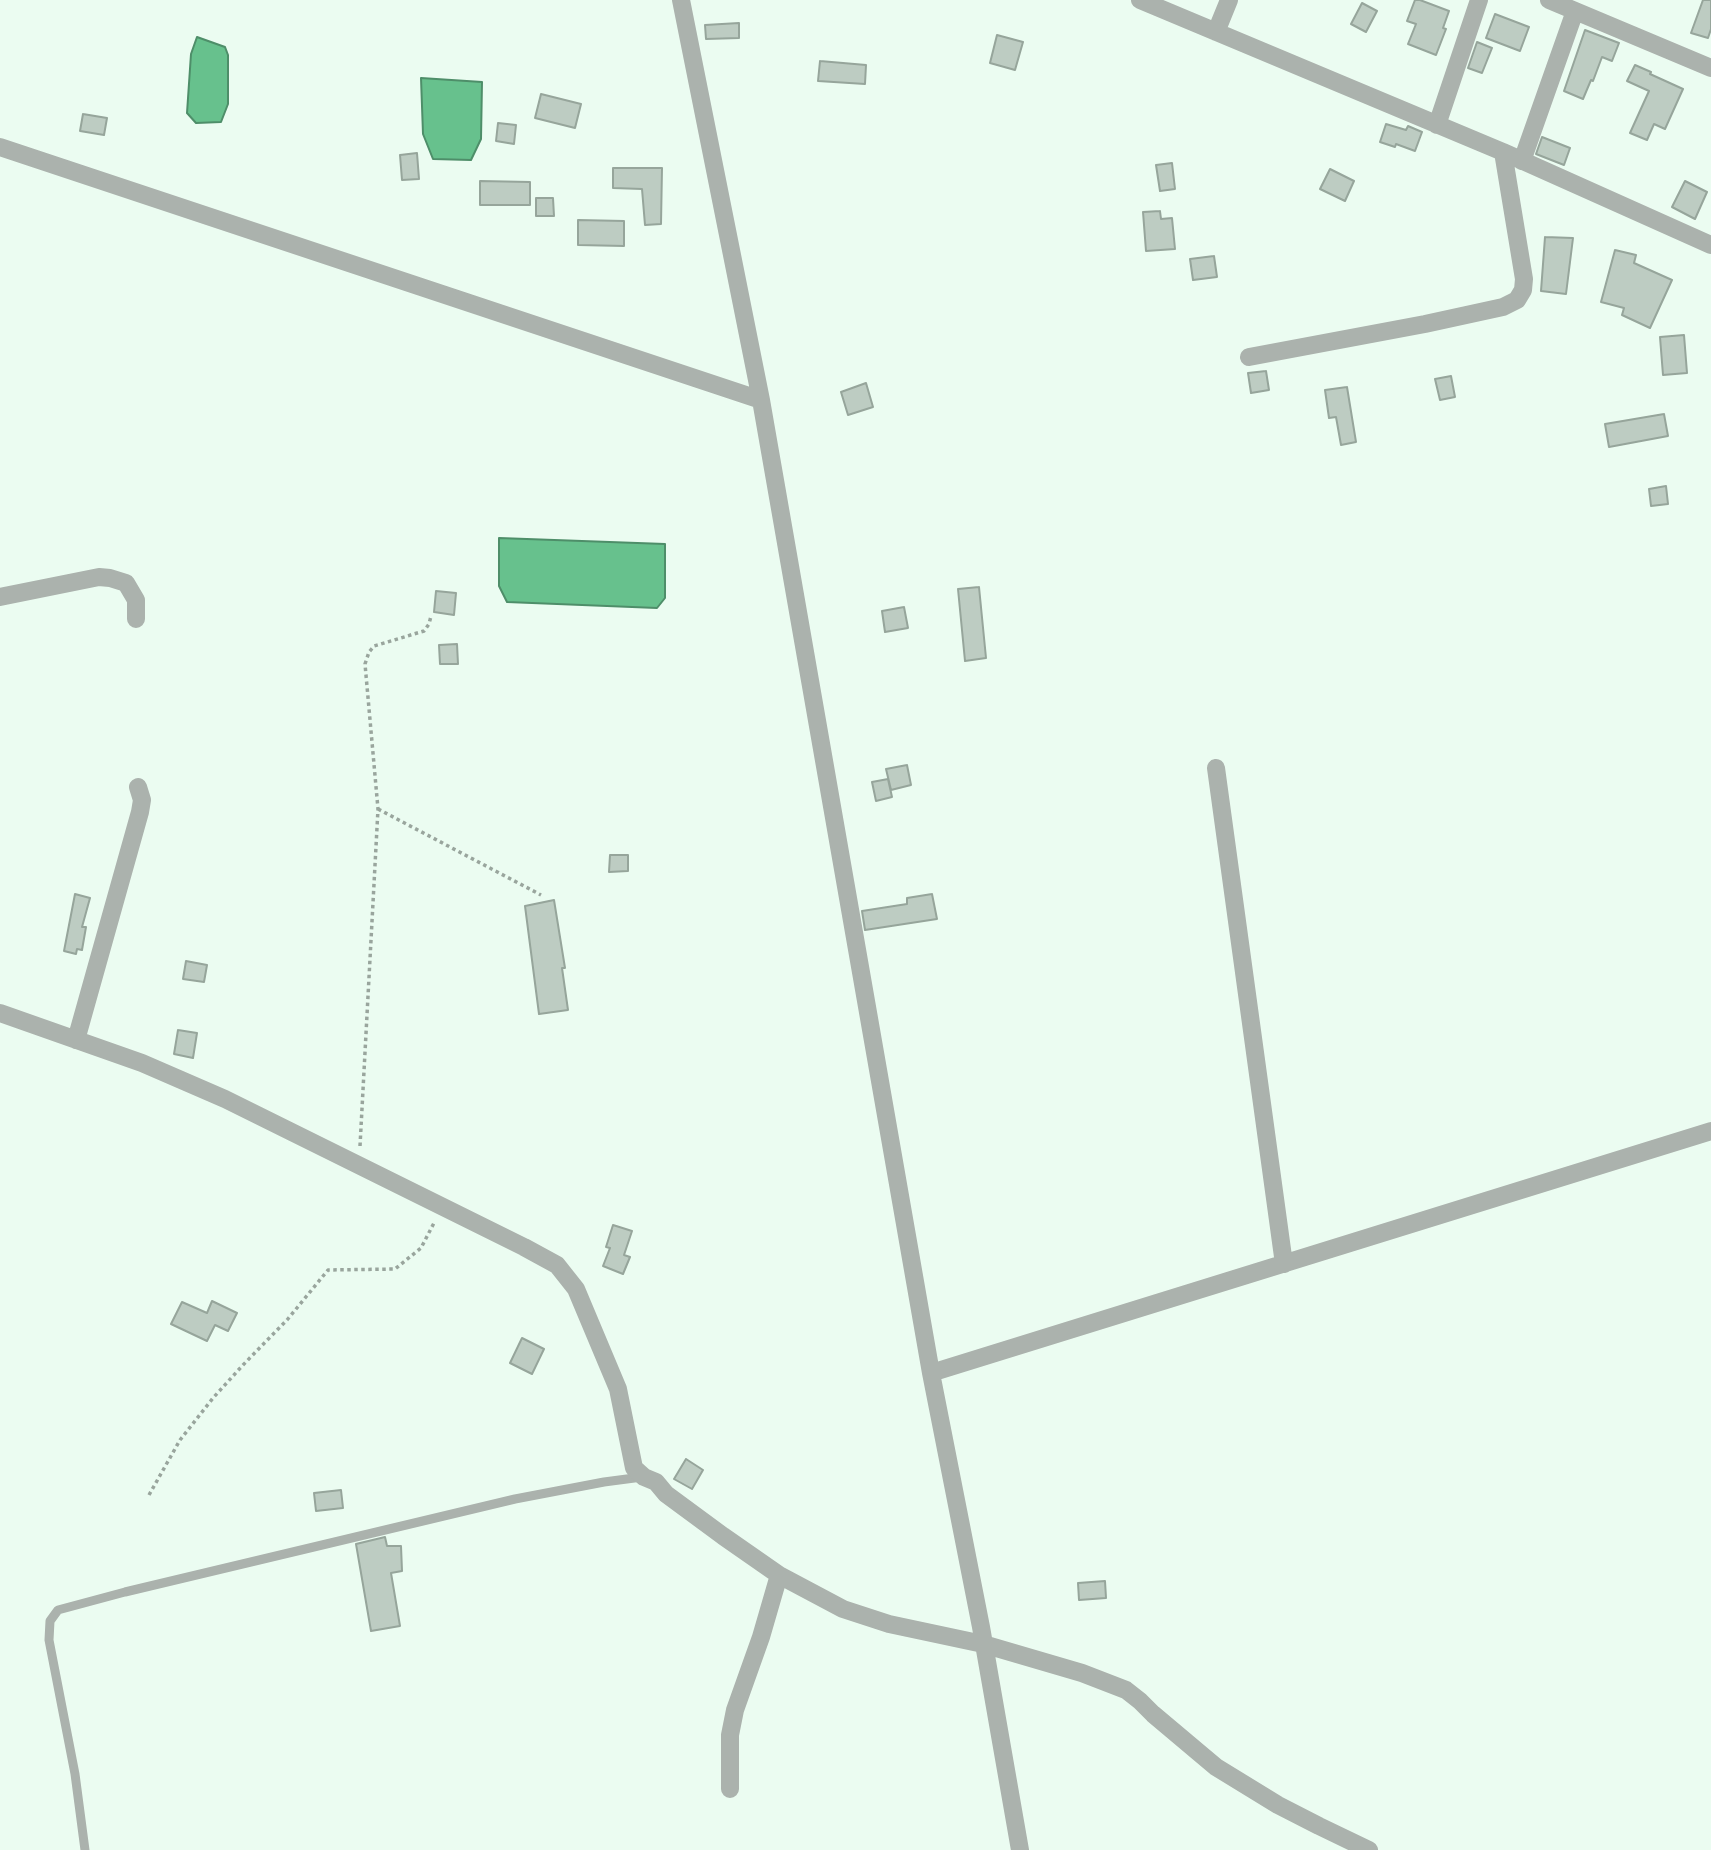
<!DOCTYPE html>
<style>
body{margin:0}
canvas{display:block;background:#ebfcf1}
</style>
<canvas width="1711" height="1850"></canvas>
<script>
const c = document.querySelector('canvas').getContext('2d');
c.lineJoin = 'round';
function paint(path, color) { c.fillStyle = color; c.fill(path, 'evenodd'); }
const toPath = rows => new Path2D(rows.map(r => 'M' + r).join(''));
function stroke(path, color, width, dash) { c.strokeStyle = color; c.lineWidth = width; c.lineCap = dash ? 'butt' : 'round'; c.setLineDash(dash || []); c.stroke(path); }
const water = toPath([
 [197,37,225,47,228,55,228,104,221,122,196,123,187,113,191,54,197,37],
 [421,78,482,82,481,139,471,160,433,159,423,134,421,78],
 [499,538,665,544,665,598,657,608,507,602,499,586,499,538]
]);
const building = toPath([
 [1415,0,1420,0,1449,11,1443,28,1446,29,1436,55,1408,44,1416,24,1407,21,1415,0],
 [1703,0,1711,0,1711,29,1708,38,1691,33,1703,0],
 [1362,3,1377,11,1366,32,1351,24,1362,3],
 [1495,14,1529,27,1520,51,1486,38,1495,14],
 [739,23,739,38,706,39,705,25,739,23],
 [1585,30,1619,43,1612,61,1602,57,1593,81,1591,80,1583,99,1564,91,1585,30],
 [997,35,1023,42,1015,70,990,63,997,35],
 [1477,42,1492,48,1482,73,1468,68,1477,42],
 [820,61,866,65,865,84,818,81,820,61],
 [1635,65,1651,72,1650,74,1683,89,1665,129,1654,124,1647,140,1630,133,1649,91,1627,81,1635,65],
 [541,94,581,104,575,128,535,118,541,94],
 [83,114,107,118,104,135,80,131,83,114],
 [498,123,516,125,514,144,496,141,498,123],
 [1386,124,1406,130,1408,126,1422,132,1415,151,1396,144,1395,147,1380,142,1386,124],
 [1542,137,1570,148,1564,165,1536,154,1542,137],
 [417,153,419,179,402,180,400,155,417,153],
 [1172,163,1175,189,1160,191,1156,165,1172,163],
 [613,168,662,168,661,224,645,225,642,189,613,188,613,168],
 [1330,169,1354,181,1345,201,1320,189,1330,169],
 [480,181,530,182,530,205,480,205,480,181],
 [1685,181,1707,192,1695,219,1672,207,1685,181],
 [536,198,553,198,554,216,536,216,536,198],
 [1160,211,1161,219,1172,218,1175,249,1146,251,1143,212,1160,211],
 [578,220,624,221,624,246,578,245,578,220],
 [1545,237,1573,238,1566,294,1541,291,1545,237],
 [1615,250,1636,255,1634,263,1672,280,1650,328,1622,315,1624,308,1601,302,1615,250],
 [1214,256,1217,277,1193,280,1190,259,1214,256],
 [1684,335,1687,373,1663,375,1660,337,1684,335],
 [1266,371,1269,390,1251,393,1248,373,1266,371],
 [1451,376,1455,397,1440,400,1435,379,1451,376],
 [866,383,873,407,848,415,841,392,866,383],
 [1347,387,1356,442,1341,445,1336,417,1329,418,1325,390,1347,387],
 [1664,414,1668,436,1609,447,1605,424,1664,414],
 [1666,486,1668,504,1651,506,1649,489,1666,486],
 [979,587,986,658,965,661,958,589,979,587],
 [436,591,456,593,454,615,434,612,436,591],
 [904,607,908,628,885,632,882,611,904,607],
 [457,644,458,664,440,664,439,645,457,644],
 [907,765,911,785,891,790,886,769,907,765],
 [888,779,892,797,876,801,872,782,888,779],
 [610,855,628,855,628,871,609,872,610,855],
 [75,894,90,898,82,927,86,927,82,950,77,949,76,954,64,951,75,894],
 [932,894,937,919,865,930,862,911,907,904,907,898,932,894],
 [554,900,565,968,562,968,568,1010,539,1014,525,906,554,900],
 [186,961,207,965,204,982,183,979,186,961],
 [178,1030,197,1033,193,1058,174,1054,178,1030],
 [613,1225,632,1231,624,1255,630,1257,623,1274,603,1266,610,1248,606,1247,613,1225],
 [212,1301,237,1313,228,1331,215,1325,207,1341,171,1324,182,1302,207,1313,212,1301],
 [522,1338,544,1349,532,1374,510,1363,522,1338],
 [686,1459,703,1470,692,1489,674,1479,686,1459],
 [341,1490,343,1508,316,1511,314,1493,341,1490],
 [385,1537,387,1546,401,1546,402,1571,391,1573,400,1626,371,1631,356,1544,385,1537],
 [1105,1581,1106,1598,1079,1600,1078,1583,1105,1581]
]);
const path = toPath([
 [378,809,541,895],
 [360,1146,378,809,365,664,369,652,374,646,424,631,429,624,431,616],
 [149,1495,180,1440,213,1398,243,1365,287,1320,328,1270,395,1269,421,1248,435,1221]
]);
const lane = toPath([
 [85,1850,75,1774,49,1640,50,1621,58,1610,125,1592,515,1499,604,1482,642,1477]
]);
const street = toPath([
 [681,0,761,400,931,1373,981,1627,1020,1850],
 [1140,0,1503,152,1711,245],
 [1549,0,1711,68],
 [1216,32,1229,0],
 [1437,125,1479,0],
 [0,147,761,400],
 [1522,161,1575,11],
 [1249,357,1425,324,1503,307,1517,300,1523,290,1524,279,1503,152],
 [0,597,99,577,110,578,126,583,136,600,136,619],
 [1216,768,1284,1264],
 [0,1013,142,1063,225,1099,524,1247,557,1265,576,1289,618,1389,634,1468,644,1477,656,1482,666,1494,723,1536,779,1575,843,1609,889,1624,983,1644,1082,1673,1126,1690,1140,1701,1153,1714,1216,1767,1278,1805,1319,1826,1369,1850],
 [76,1040,140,812,142,800,138,787],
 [931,1373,1711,1131],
 [730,1789,730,1735,735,1710,761,1637,779,1575]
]);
paint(water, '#67c18d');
stroke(water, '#4e8e69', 2);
paint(building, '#bdccc2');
stroke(building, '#96a59b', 2);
stroke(path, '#99a59d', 3.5, [3.5, 3.5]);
stroke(lane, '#abb2ad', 9);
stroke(street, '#abb2ad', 18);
</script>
